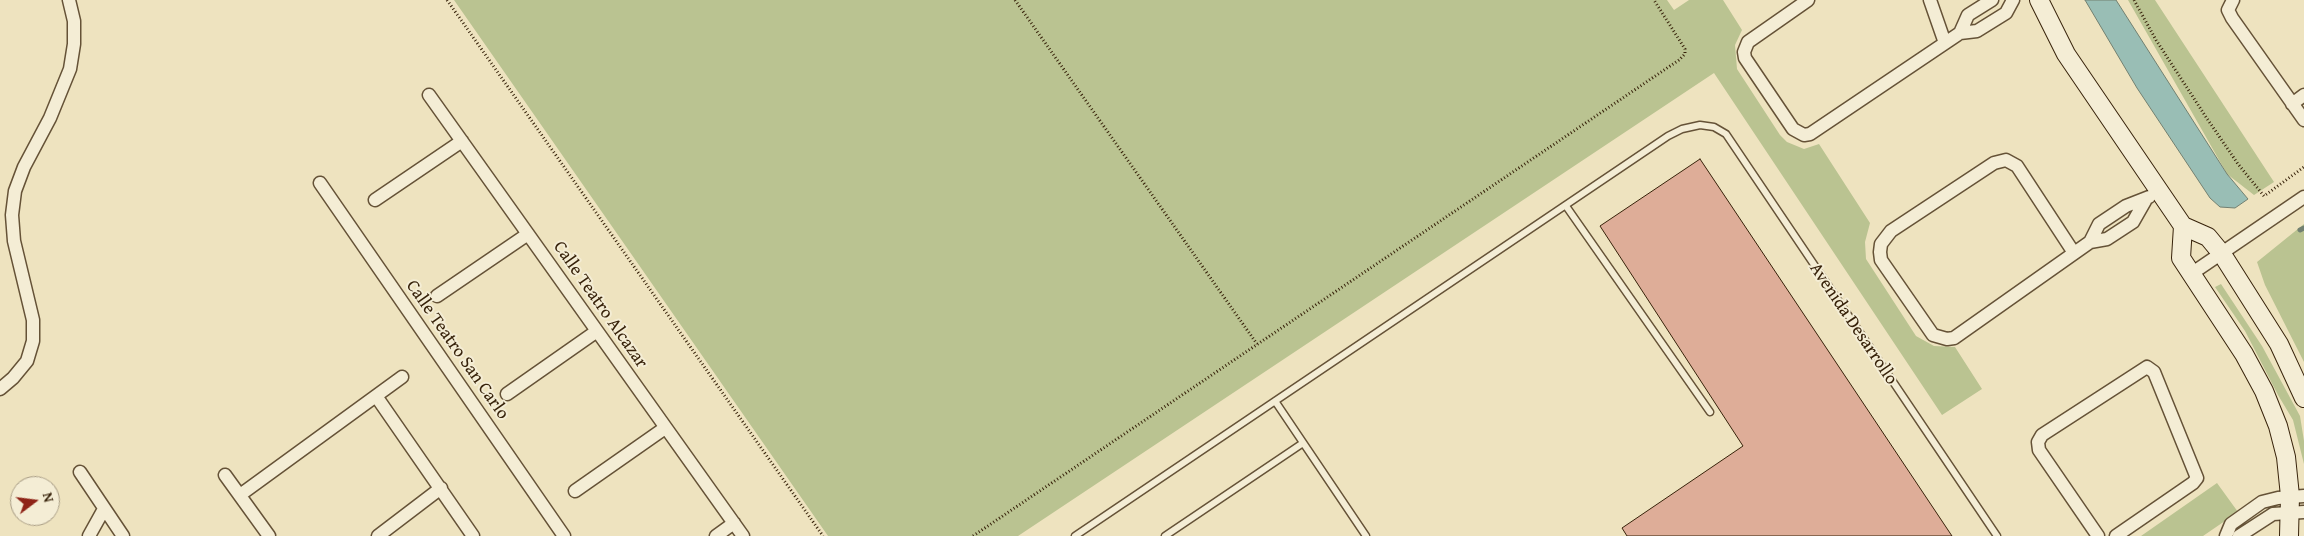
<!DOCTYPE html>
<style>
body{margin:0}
#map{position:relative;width:2304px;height:536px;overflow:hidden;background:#eee3bf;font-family:"Gentium Book Plus",serif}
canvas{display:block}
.north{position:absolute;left:10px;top:476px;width:50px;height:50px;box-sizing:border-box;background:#f4edd5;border:1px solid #a89c84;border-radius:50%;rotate:75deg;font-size:14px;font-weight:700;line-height:20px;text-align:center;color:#37220a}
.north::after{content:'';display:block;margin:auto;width:18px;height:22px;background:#8f2418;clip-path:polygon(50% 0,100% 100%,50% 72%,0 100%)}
</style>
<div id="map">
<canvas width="2304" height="536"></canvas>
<div class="north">N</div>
</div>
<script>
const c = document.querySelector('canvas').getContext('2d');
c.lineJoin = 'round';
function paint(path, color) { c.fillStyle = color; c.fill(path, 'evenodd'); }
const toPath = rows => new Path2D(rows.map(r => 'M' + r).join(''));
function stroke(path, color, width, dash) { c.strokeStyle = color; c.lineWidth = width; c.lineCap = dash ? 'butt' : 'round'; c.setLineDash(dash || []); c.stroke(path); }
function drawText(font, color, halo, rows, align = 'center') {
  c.font = font + ' "Gentium Book Plus",serif'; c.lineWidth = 4; c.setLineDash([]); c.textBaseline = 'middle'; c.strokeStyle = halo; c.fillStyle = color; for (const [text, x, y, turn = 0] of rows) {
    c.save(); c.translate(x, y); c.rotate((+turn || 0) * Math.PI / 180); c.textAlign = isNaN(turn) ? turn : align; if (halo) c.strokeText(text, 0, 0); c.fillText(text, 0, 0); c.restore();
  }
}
const green = toPath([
 [454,0,1667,0,1674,10,1689,0,1723,0,1742,30,1735,45,1737,69,1780,135,1787,142,1804,149,1819,144,1870,223,1865,242,1866,259,1916,336,1934,346,1955,347,1982,389,1942,415,1714,73,1018,536,828,536],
 [2128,0,2155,0,2274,182,2254,195,2227,174],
 [2304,224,2304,362,2265,285,2257,262],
 [2221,284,2262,346,2300,416,2304,441,2304,464,2293,420,2278,395,2245,331,2215,287],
 [2217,483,2238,512,2203,536,2141,536]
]);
const water = toPath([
 [2085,0,2116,0,2227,174,2248,199,2235,208,2220,207,2210,198,2137,88,2085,0]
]);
const stream = toPath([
 [2300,230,2304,228]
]);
const building = toPath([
 [1700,159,1952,536,1627,536,1622,528,1743,446,1600,226,1700,159]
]);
const path = toPath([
 [447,0,823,536],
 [1015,0,1257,344],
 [2134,0,2156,40,2206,117,2238,164,2264,196,2304,167],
 [973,536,1679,60,1685,54,1685,49,1654,0]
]);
const lane = toPath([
 [1566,206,1710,412],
 [1275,401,1366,536],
 [1075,536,1668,136,1682,129,1700,125,1714,127,1726,134,1997,536],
 [1165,536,1303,443]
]);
const street = toPath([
 [1808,0,1748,42,1744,52,1745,58,1793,129,1804,135,1810,134,1960,33,1977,31,2006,13,2013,0],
 [1930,0,1945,43],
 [2233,0,2228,10,2232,18,2304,120],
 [1960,33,1968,15,1992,0],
 [429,95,743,536],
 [2292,104,2304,95],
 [320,183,564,536],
 [375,200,462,141],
 [2090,242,2099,224,2126,206,2149,197],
 [2074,253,2017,166,2006,160,1994,163,1891,231,1881,244,1880,252,1881,260,1933,335,1947,339,1954,338,2090,242,2107,239,2133,222,2145,201],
 [2191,274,2304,197],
 [437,296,528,234],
 [0,389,13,378,27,361,33,341,33,320,14,241,12,215,15,191,24,167,50,118,70,69,74,44,74,21,69,0],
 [507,394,597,331],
 [376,396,473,536],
 [80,472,123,536],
 [225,475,269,536],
 [575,491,665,428],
 [240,495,402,377],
 [89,536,104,509],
 [378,536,441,488],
 [716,536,734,523],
 [2098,536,2039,450,2038,442,2042,435,2147,367,2154,372,2197,478,2193,483,2116,536],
 [2226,536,2231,524,2262,502,2278,498,2304,496],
 [2239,536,2273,514,2304,512]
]);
const secondary = toPath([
 [2039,0,2066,54,2183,226,2208,237,2222,254,2279,344,2304,398],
 [2183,226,2181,258,2244,354,2264,391,2278,426,2286,457,2290,496,2289,536]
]);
const streetNames = [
 ["Calle Teatro Alcazar",600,305,55],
 ["Avenida Desarrollo",1853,324,56],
 ["Calle Teatro San Carlo",457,350,55]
];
paint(green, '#bac391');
paint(water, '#99beb5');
stroke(water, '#728071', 1);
stroke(stream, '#728071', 5);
paint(building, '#dead98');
stroke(building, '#37220a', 1);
stroke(lane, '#655237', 9);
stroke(street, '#655237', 15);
stroke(secondary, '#37220a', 20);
stroke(path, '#37220a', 3, [1, 2.5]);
stroke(lane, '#f4edd5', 6);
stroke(street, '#f4edd5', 12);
stroke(secondary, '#f4edd5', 18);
drawText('18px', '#37220a', '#f4edd5', streetNames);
</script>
